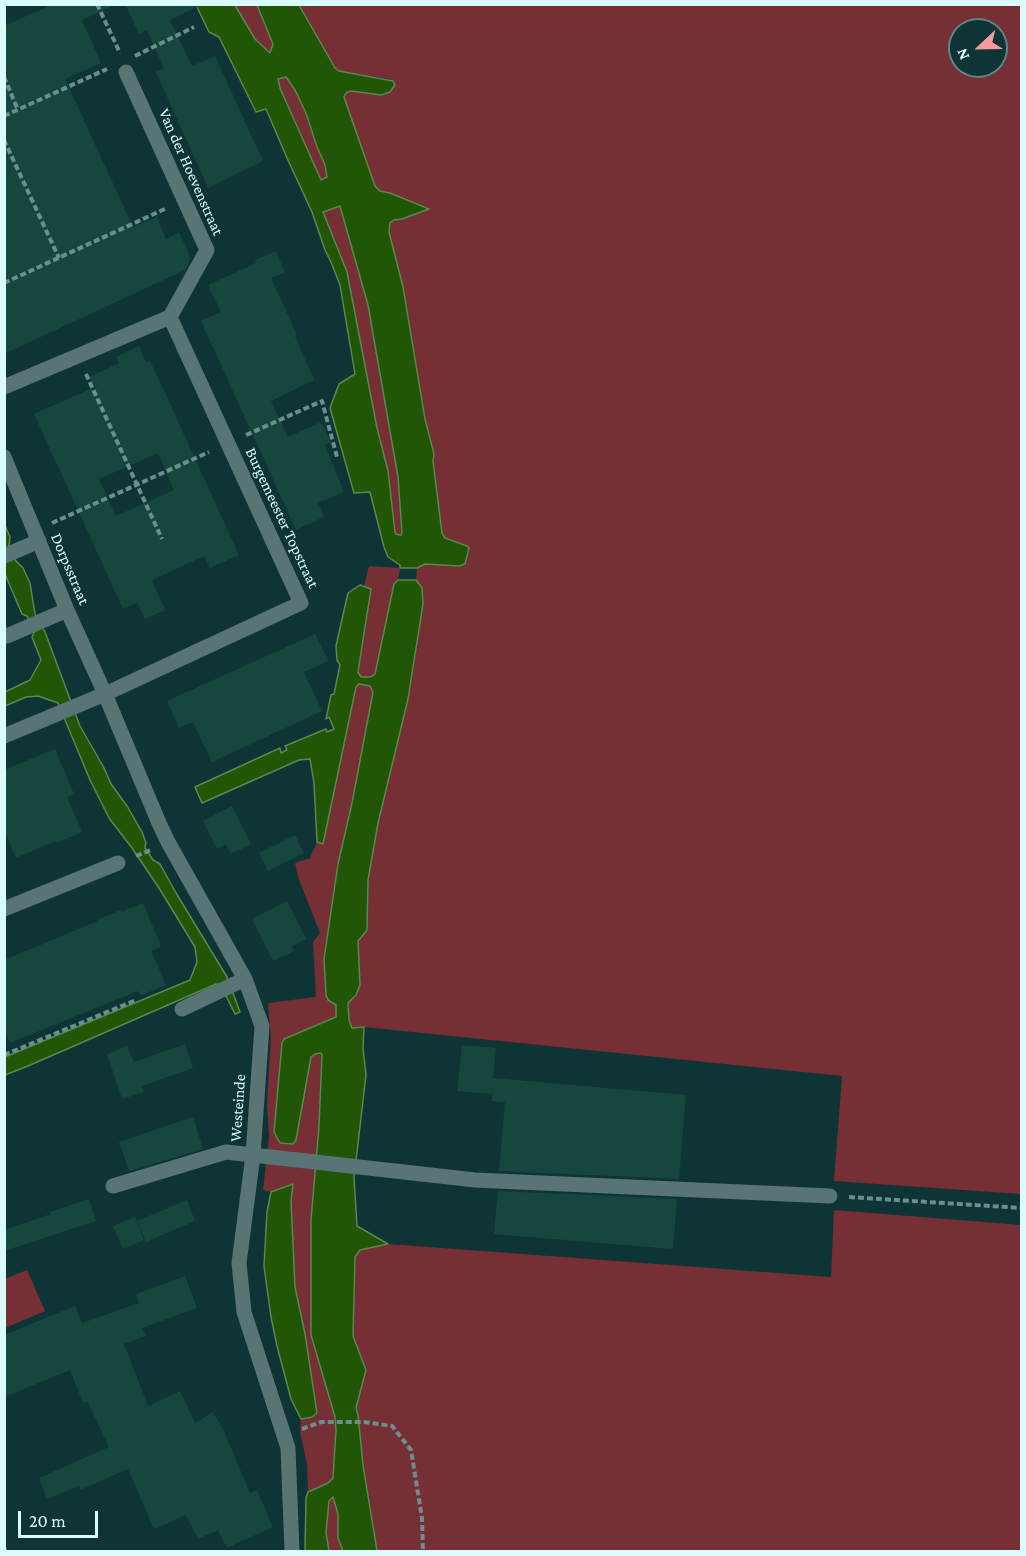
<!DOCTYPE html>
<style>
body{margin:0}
#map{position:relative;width:1026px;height:1556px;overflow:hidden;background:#0f3436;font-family:"Crimson Pro",serif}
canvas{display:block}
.frame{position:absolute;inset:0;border:6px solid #dbfcfd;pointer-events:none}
.north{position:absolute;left:948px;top:18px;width:60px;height:60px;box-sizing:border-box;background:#0f3436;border:2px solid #618486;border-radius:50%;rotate:248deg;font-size:16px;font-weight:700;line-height:24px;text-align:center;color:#dbfcfd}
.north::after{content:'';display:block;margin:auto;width:21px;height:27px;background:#f59b9d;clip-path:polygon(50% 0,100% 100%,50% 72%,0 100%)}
.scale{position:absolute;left:18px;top:1511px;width:80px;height:27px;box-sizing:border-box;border:3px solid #dbfcfd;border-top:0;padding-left:8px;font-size:18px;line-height:21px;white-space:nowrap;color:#dbfcfd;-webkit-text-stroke:4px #0f3436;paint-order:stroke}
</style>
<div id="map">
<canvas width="1026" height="1556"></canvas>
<div class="frame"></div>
<div class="north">N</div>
<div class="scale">20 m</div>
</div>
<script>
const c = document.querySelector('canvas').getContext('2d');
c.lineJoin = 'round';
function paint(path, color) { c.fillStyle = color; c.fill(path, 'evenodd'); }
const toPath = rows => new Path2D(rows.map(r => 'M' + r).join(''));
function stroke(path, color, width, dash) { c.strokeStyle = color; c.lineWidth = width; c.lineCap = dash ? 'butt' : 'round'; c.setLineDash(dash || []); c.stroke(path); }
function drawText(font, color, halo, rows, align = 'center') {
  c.font = font + ' "Crimson Pro",serif'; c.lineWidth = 4.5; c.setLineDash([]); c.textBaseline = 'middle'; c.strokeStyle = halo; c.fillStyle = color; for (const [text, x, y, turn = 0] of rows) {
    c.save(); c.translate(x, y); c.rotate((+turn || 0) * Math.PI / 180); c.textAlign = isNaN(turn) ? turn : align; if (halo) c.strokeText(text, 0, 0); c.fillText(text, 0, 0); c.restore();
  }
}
const green = toPath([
 [235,5,257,5,273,44,271,53,255,39],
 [299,5,1021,5,1021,1194,834,1181,842,1076,364,1027,352,1028,349,1020,348,1003,356,995,360,985,358,941,367,930,368,880,378,823,408,699,423,604,416,580,417,568,425,564,459,566,465,564,469,548,467,546,445,538,442,533,433,461,434,454,425,419,403,287,389,232,390,223,394,219,402,219,390,193,380,191,375,186,344,97,346,93,351,91,381,95,394,85,393,81,389,79,339,71,335,68],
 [960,30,996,30,996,66,960,66],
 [286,77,295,90,306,113,317,147,325,165,327,177,320,180,308,152,297,124,280,88,278,79],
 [340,206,368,305,398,477,402,532,401,535,399,535,396,534,395,532,388,471,377,428,347,272,323,212],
 [369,566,400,568,398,580,394,584,375,675,371,677,361,677,358,672,371,590,364,586],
 [359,684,370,686,373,692,352,803,338,864,324,959,326,995,328,1000,336,1005,336,1017,284,1039,282,1043,274,1132,296,1140,311,1057,315,1054,321,1053,322,1055,319,1126,311,1220,311,1335,335,1417,336,1430,333,1478,328,1483,308,1492,307,1464,300,1432,301,1419,312,1417,305,1334,295,1287,291,1201,293,1184,271,1192,263,1190,269,1136,267,1104,271,1038,268,1003,316,997,313,942,320,933,298,877,295,863,310,858,317,842,323,843,356,687],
 [834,1210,1021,1225,1021,1551,377,1551,363,1465,358,1415,356,1408,366,1370,353,1336,355,1257,360,1250,388,1244,831,1277],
 [27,1270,45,1311,5,1328,5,1279],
 [331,1497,333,1497,338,1514,338,1538,343,1551,329,1552,326,1533,329,1501]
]);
const water = toPath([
 [196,5,235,5,255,39,270,53,273,44,257,5,299,5,335,68,339,71,393,81,395,85,390,92,381,95,351,91,346,93,344,97,375,186,380,191,390,193,429,209,402,219,394,220,390,223,389,232,403,287,425,419,434,454,433,461,442,533,445,538,467,546,469,548,465,564,459,566,425,564,417,568,400,568,400,565,388,557,384,547,370,492,354,493,330,408,339,384,355,374,340,285,331,262,325,250,312,212,287,158,266,109,256,112,219,37,209,32,196,5],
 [286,77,295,90,306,113,317,147,325,165,327,177,321,180,280,88,278,79,286,77],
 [340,206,368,305,398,477,402,532,401,535,399,535,396,534,395,532,388,471,377,428,347,272,323,212,340,206],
 [4,523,10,537,9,546,16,561,23,568,30,583,35,614,45,632,80,726,104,768,111,784,127,806,142,832,146,843,145,848,153,860,160,864,176,893,227,977,240,1012,235,1014,220,984,216,984,28,1066,5,1075,5,1057,190,980,197,962,195,947,159,888,132,848,109,818,90,780,58,703,38,696,26,697,5,706,5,692,30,680,41,660,32,637,34,633,27,616,22,614,5,574,4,523],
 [398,580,416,580,422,588,423,604,408,699,378,823,368,880,367,930,358,941,360,985,356,995,348,1003,349,1020,352,1028,364,1027,363,1048,366,1075,354,1178,357,1226,388,1244,360,1250,355,1257,353,1336,366,1370,356,1408,358,1415,363,1465,377,1551,343,1551,338,1538,338,1514,333,1497,329,1501,326,1533,329,1551,305,1551,306,1498,308,1492,328,1483,333,1478,336,1430,335,1417,311,1335,311,1220,319,1126,322,1055,321,1053,315,1054,311,1057,296,1140,293,1144,280,1143,274,1132,282,1043,284,1039,336,1017,336,1005,328,1000,326,995,324,959,338,864,352,803,373,692,370,686,359,684,356,687,323,844,317,842,314,783,310,759,299,760,202,803,195,787,280,748,281,753,287,750,285,746,326,729,327,732,334,729,329,717,326,719,331,695,334,694,340,665,337,660,336,646,348,593,360,585,371,589,358,672,361,677,371,677,375,674,394,584,398,580],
 [293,1184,291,1201,295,1287,305,1334,317,1413,312,1417,301,1419,291,1399,277,1346,271,1317,264,1266,267,1212,271,1192,293,1184]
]);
const building = toPath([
 [53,4,117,4,82,20,101,63,65,79,133,227,157,217,166,239,179,232,191,258,185,270,4,354,4,26],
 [125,4,204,4,170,20,192,66,215,56,263,161,208,188,156,72,164,69,147,30,139,34],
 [276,251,285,272,271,278,297,335,295,336,314,380,271,401,288,437,321,422,331,442,325,445,344,492,318,503,324,517,296,530,201,321,221,312,208,285,256,263,255,260],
 [139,346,146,363,150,361,161,384,239,555,210,568,204,556,152,580,165,610,145,619,137,602,123,609,34,414,95,387,90,377,119,363,116,357],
 [158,453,174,490,116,516,99,479],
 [315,634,329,661,304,672,322,711,212,762,193,722,179,728,167,701],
 [55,749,74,794,67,797,82,832,56,843,55,841,16,858,4,830,4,770],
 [232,806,251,844,231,854,226,844,217,849,203,821],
 [295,835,304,853,268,871,259,853],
 [287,901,306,939,292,946,294,951,273,961,252,919],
 [143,903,161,946,151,951,166,985,140,996,138,991,10,1043,4,1030,4,960,98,921,97,920,121,910,121,912],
 [185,1044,193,1068,142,1086,144,1092,122,1099,107,1054,127,1046,134,1062],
 [462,1045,496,1048,493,1078,686,1095,679,1179,499,1171,505,1102,492,1101,493,1082,492,1094,457,1091],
 [193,1117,203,1149,129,1171,119,1142],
 [498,1191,677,1199,673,1249,494,1234],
 [89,1199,96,1221,4,1251,4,1230,51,1214,50,1212],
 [187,1200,195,1221,146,1242,137,1221],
 [135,1217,144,1240,123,1249,113,1226],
 [185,1276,197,1308,142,1328,146,1336,124,1344,148,1406,180,1391,195,1423,213,1412,223,1429,250,1493,257,1490,273,1527,227,1548,218,1530,198,1539,186,1515,154,1529,128,1469,80,1490,79,1486,47,1499,39,1478,109,1447,87,1401,83,1403,70,1370,4,1397,4,1335,75,1306,82,1323,139,1303,136,1294]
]);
const path = toPath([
 [97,4,120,53],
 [135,56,194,27],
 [4,77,18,110],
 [4,116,107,69],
 [4,140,59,258],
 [4,283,167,208],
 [86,374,162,539],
 [246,435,322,401,337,457],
 [52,523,209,452],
 [136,856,151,850],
 [4,1055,136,1000],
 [849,1197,1022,1208],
 [302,1429,321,1422,364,1422,392,1426,411,1450,422,1518,423,1552],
 [4,1548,6,1552]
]);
const minor = toPath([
 [4,387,170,317,207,250,126,72],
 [4,457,67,610,105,694,159,823,168,842,245,979,262,1026,253,1155,239,1263,244,1312,288,1448,292,1552],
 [4,556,39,541],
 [7,636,67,610],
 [4,736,105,694,301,603,170,317],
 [4,909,118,863],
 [182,1009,245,979],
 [113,1186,226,1152,475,1180,830,1196]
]);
const streetNames = [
 ["Van der Hoevenstraat",191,172,66],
 ["Burgemeester Topstraat",282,518,65],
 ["Dorpsstraat",70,569,67],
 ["Westeinde",238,1108,-86]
];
paint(green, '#762f34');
paint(water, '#215607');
stroke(water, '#598851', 1.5);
paint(building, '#15473e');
stroke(path, '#6b8e8f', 4, [6, 3]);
stroke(minor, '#597474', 15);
drawText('16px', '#dbfcfd', '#0f3436', streetNames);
</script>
